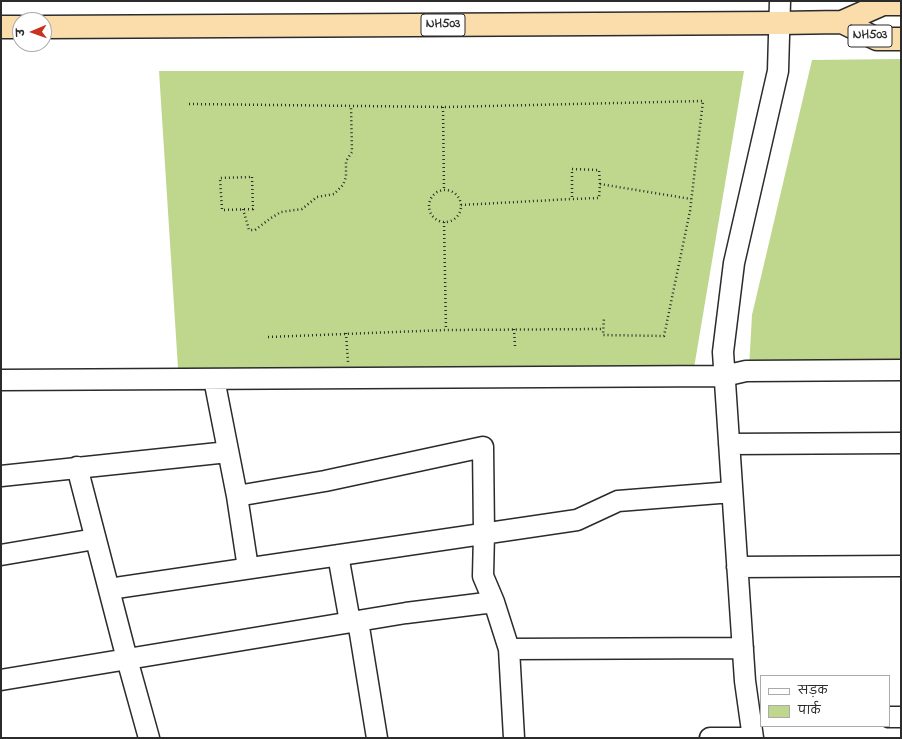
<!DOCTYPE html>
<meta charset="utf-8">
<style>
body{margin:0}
#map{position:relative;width:902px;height:739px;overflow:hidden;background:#fff;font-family:"Indie Flower","Playpen Sans Deva",sans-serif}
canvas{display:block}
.frame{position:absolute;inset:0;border:2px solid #2b2b2b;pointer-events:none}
.legend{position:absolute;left:760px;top:675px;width:130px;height:52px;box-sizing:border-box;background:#fff;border:1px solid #aaa;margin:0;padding:5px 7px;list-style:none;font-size:12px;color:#2b2b2b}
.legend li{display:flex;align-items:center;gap:8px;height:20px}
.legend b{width:20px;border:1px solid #aaa}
.north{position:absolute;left:12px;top:12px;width:40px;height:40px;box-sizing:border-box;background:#fff;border:1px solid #aaa;border-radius:50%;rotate:268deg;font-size:11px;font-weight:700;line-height:16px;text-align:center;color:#2b2b2b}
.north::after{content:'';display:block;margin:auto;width:14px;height:18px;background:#c8321e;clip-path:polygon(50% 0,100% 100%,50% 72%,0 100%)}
</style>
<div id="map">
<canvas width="902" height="739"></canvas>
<div class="frame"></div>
<ul class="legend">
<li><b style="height:5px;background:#fff"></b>सड़क</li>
<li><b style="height:11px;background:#bfd78d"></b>पार्क</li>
</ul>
<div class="north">उ</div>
</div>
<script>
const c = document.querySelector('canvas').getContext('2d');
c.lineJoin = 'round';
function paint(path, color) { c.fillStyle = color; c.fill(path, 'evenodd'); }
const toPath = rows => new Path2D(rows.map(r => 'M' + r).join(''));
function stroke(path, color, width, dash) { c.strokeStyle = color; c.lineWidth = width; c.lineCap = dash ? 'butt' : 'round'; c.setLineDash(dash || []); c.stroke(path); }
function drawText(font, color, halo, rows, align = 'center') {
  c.font = font + ' "Indie Flower",sans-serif'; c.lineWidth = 3; c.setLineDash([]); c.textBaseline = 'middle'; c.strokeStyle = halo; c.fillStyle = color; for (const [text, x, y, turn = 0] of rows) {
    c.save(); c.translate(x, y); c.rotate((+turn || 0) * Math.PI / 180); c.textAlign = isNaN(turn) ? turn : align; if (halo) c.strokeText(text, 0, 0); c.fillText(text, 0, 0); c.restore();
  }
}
const green = toPath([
 [901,59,901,371,749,369,752,315,812,60],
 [159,71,744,71,694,368,178,368]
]);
const path = toPath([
 [189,104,446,107,703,101,690,211,664,336,603,335,604,317],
 [443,107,444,190],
 [252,177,253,209,222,210,220,178,252,177],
 [600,184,599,170,572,169,572,199,599,198,600,184,691,199],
 '429 206a16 16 0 1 1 32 0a16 16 0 1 1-32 0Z',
 [461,205,572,199],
 [243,209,249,230,255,230,271,218,281,212,302,209,317,197,334,194,343,185,346,177,346,161,352,152,351,106],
 [444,222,446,330],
 [514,329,515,346],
 [346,333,348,362],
 [268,337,446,330,603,329]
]);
const minor = toPath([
 [214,379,237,496,248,568],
 [1,380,724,376,746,371,901,370],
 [729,444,901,443],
 [77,467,127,659,149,738],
 [1,476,228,452],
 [237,496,325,481,483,447,484,533,483,576,494,602,509,649,514,738],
 [1,555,95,539],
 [338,555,350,622],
 [737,567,901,566],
 [109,589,577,520,618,501,732,492],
 [358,621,377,738],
 [509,649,743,648],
 [1,680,406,613,494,602],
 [889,717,901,717],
 [710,738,753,738],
 [753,738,745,681,723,352,734,263,778,71,780,1]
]);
const highway = toPath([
 [842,22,877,39,901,39],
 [1,27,20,27],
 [44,27,779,23,842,22,883,4,901,4]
]);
const shields = [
 [443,25,44],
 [870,36,44]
];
const shieldNames = [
 ["NH503",443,25],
 ["NH503",870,36]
];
paint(green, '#bfd78d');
stroke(minor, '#2b2b2b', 23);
stroke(highway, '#2b2b2b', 25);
stroke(path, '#2b2b2b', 2.5, [1, 3]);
stroke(minor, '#fff', 20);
stroke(highway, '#fbddab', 22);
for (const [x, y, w] of shields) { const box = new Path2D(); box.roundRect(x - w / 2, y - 11, w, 22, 3); c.fillStyle = '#fff'; c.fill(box); stroke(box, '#2b2b2b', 1); }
drawText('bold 13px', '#2b2b2b', null, shieldNames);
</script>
